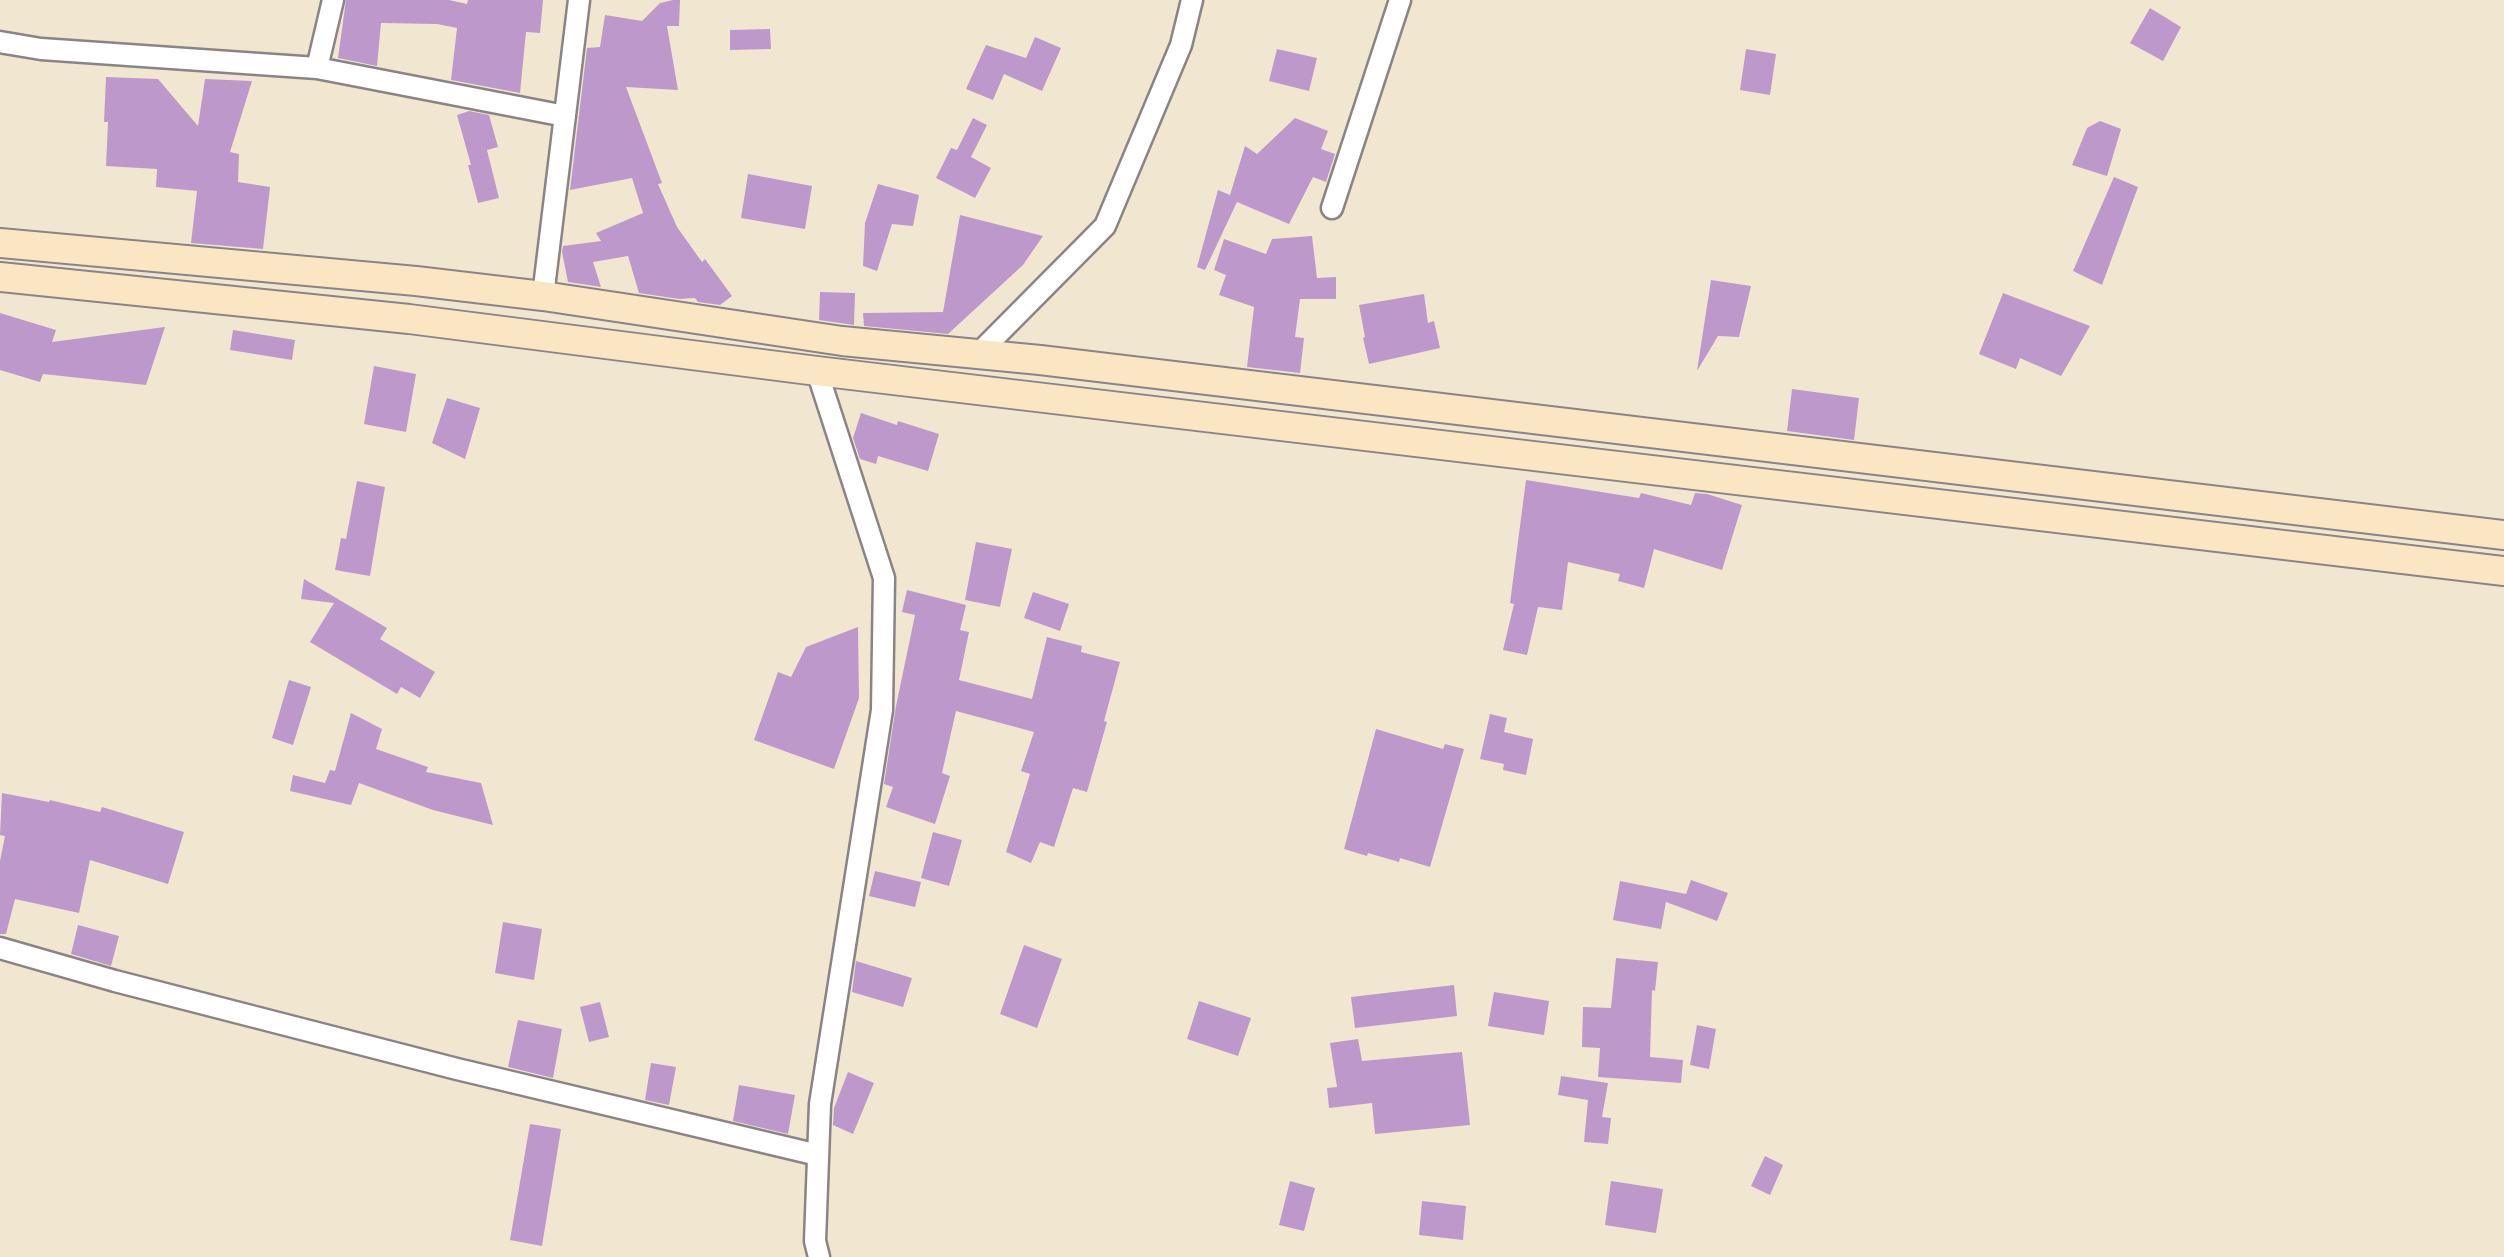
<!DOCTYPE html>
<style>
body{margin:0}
canvas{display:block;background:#f1e7d0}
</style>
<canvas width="2504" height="1257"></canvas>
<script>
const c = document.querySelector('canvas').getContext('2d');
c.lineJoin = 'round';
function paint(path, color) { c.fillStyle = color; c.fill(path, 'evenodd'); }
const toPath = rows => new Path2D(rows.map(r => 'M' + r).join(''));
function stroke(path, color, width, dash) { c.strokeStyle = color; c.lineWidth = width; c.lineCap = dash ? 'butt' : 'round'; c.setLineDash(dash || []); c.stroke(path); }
const building = toPath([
 [346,0,449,0,467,4,468,0,543,0,540,33,526,32,520,93,451,80,457,28,437,24,381,23,377,66,338,58],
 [673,0,680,0,679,26,667,26,678,90,626,87,662,183,658,184,677,227,702,262,705,259,732,296,720,305,698,302,695,298,679,299,639,293,628,256,593,262,601,287,568,282,562,252,563,246,601,241,596,233,643,213,632,178,570,190,587,48,600,47,605,15,642,21,660,3],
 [2150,8,2181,27,2163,61,2130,43],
 [770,29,771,49,730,50,730,30],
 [1035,37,1061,48,1042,91,1004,74,993,100,966,89,986,45,1026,58],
 [1277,49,1317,58,1309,91,1269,81],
 [1746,49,1776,54,1770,95,1740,90],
 [106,77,158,79,198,126,205,79,252,81,230,152,239,154,238,182,270,187,263,249,191,243,197,191,156,187,157,169,106,166,108,122,104,122],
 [469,111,489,115,498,147,487,150,499,198,478,203,468,165,471,165,457,115],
 [973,118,987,125,971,157,991,168,975,198,936,178,951,148,957,150],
 [1295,118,1328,131,1321,149,1335,154,1326,182,1313,177,1289,224,1237,202,1205,270,1197,267,1218,190,1230,195,1245,146,1257,154],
 [2100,121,2121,129,2107,176,2072,165,2087,128],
 [748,174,812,186,805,229,741,218],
 [2114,177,2138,187,2102,285,2073,271],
 [878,184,919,195,913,226,892,224,877,271,863,266,865,223],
 [960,215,1043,236,1023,265,948,334,864,326,863,313,943,312],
 [1312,236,1317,278,1336,277,1336,299,1300,299,1295,337,1304,338,1300,373,1247,367,1254,307,1219,295,1226,275,1214,270,1224,239,1266,254,1272,239],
 [1711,280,1751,286,1739,337,1718,336,1697,371],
 [820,292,855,293,854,325,819,320],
 [2003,293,2090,326,2061,376,2020,358,2016,369,1979,354],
 [1424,294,1428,323,1434,321,1440,348,1369,364,1363,338,1365,337,1359,305],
 [0,313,56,330,52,342,165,327,146,385,43,374,40,382,0,370],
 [233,330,295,340,292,360,230,350],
 [374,366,416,374,406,432,364,424],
 [1792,389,1859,398,1854,440,1787,431],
 [447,398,480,408,465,459,432,443],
 [861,413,897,425,898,421,939,434,928,471,878,456,876,464,860,459,853,438],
 [1526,480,1639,498,1641,493,1691,505,1695,493,1707,494,1742,505,1722,570,1654,549,1644,588,1618,581,1620,574,1568,562,1562,610,1538,607,1527,655,1503,650,1514,604,1510,603],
 [357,481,385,487,370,576,335,570,341,538,346,539],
 [976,542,1012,549,1000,607,965,600],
 [304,579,387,628,380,639,435,672,420,698,401,687,397,694,310,642,334,603,301,599],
 [907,590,966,605,960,630,969,632,959,680,1032,699,1047,637,1082,646,1081,652,1120,662,1104,721,1107,722,1087,792,1073,788,1054,847,1040,842,1031,863,1006,852,1030,774,1021,771,1034,732,956,711,942,773,950,776,935,824,886,807,893,787,884,784,896,706,915,615,902,612],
 [1033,592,1069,604,1060,631,1024,618],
 [858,627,859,698,834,769,754,740,778,672,791,677,806,647],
 [289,680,311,687,293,745,272,738],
 [351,713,382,729,376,749,428,767,426,772,481,783,493,825,433,810,359,783,351,805,290,791,293,775,325,783,330,770,335,771],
 [1490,714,1507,718,1504,732,1533,739,1526,775,1503,770,1504,764,1480,759],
 [1376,729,1443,749,1445,744,1464,749,1430,867,1400,858,1399,862,1368,853,1367,856,1344,849],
 [2,793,49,802,50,800,100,812,102,807,184,832,168,884,90,860,79,913,15,899,6,934,0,934,0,861,5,836,0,835],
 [933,832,962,840,949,886,921,878],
 [875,871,921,882,915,907,869,896],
 [1691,880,1728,893,1717,921,1666,902,1661,929,1613,920,1620,881,1686,894],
 [503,922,542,929,534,980,495,973],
 [78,925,119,936,111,966,71,954],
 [1024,945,1062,959,1037,1028,1000,1014],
 [1616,958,1658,962,1655,991,1652,990,1650,1057,1683,1060,1681,1083,1598,1077,1600,1048,1582,1047,1583,1007,1611,1008],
 [856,961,912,978,903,1007,852,992],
 [1454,985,1457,1016,1355,1028,1351,997],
 [1494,992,1549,1001,1544,1035,1488,1026],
 [1199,1001,1251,1018,1238,1056,1187,1039],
 [600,1002,609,1037,589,1042,580,1007],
 [518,1020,562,1029,553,1078,508,1067],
 [1697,1025,1716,1029,1709,1069,1690,1065],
 [1358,1039,1362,1061,1462,1052,1470,1125,1375,1134,1372,1103,1329,1108,1327,1088,1337,1087,1330,1043],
 [651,1063,676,1067,669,1105,645,1100],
 [848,1072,874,1083,853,1134,833,1125,834,1108],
 [1561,1076,1608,1083,1602,1117,1611,1118,1608,1144,1584,1142,1588,1100,1558,1095],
 [739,1085,795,1095,788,1134,733,1121],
 [530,1124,561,1129,542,1246,510,1240],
 [1765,1156,1783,1165,1770,1195,1751,1186],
 [1290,1181,1315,1188,1304,1231,1279,1225],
 [1611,1181,1663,1189,1656,1233,1605,1225],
 [1422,1201,1466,1206,1463,1240,1419,1235]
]);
const street = toPath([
 [333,0,317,68,565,116],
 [0,42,41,49,317,68],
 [1332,208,1400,0],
 [543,296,579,0],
 [979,353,1105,226,1181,45,1192,0],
 [817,371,884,578,882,710,820,1104,815,1241,819,1257],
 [0,948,115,981,457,1069,818,1155]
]);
const secondary = toPath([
 [0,243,416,281,543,296,842,341,1040,360,2504,535],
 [0,277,409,319,817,371,2504,571]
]);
paint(building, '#bd99cb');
stroke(street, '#8a8486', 25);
stroke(secondary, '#8a8486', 32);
stroke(street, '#fff', 20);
stroke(secondary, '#fbe6c4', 28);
</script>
